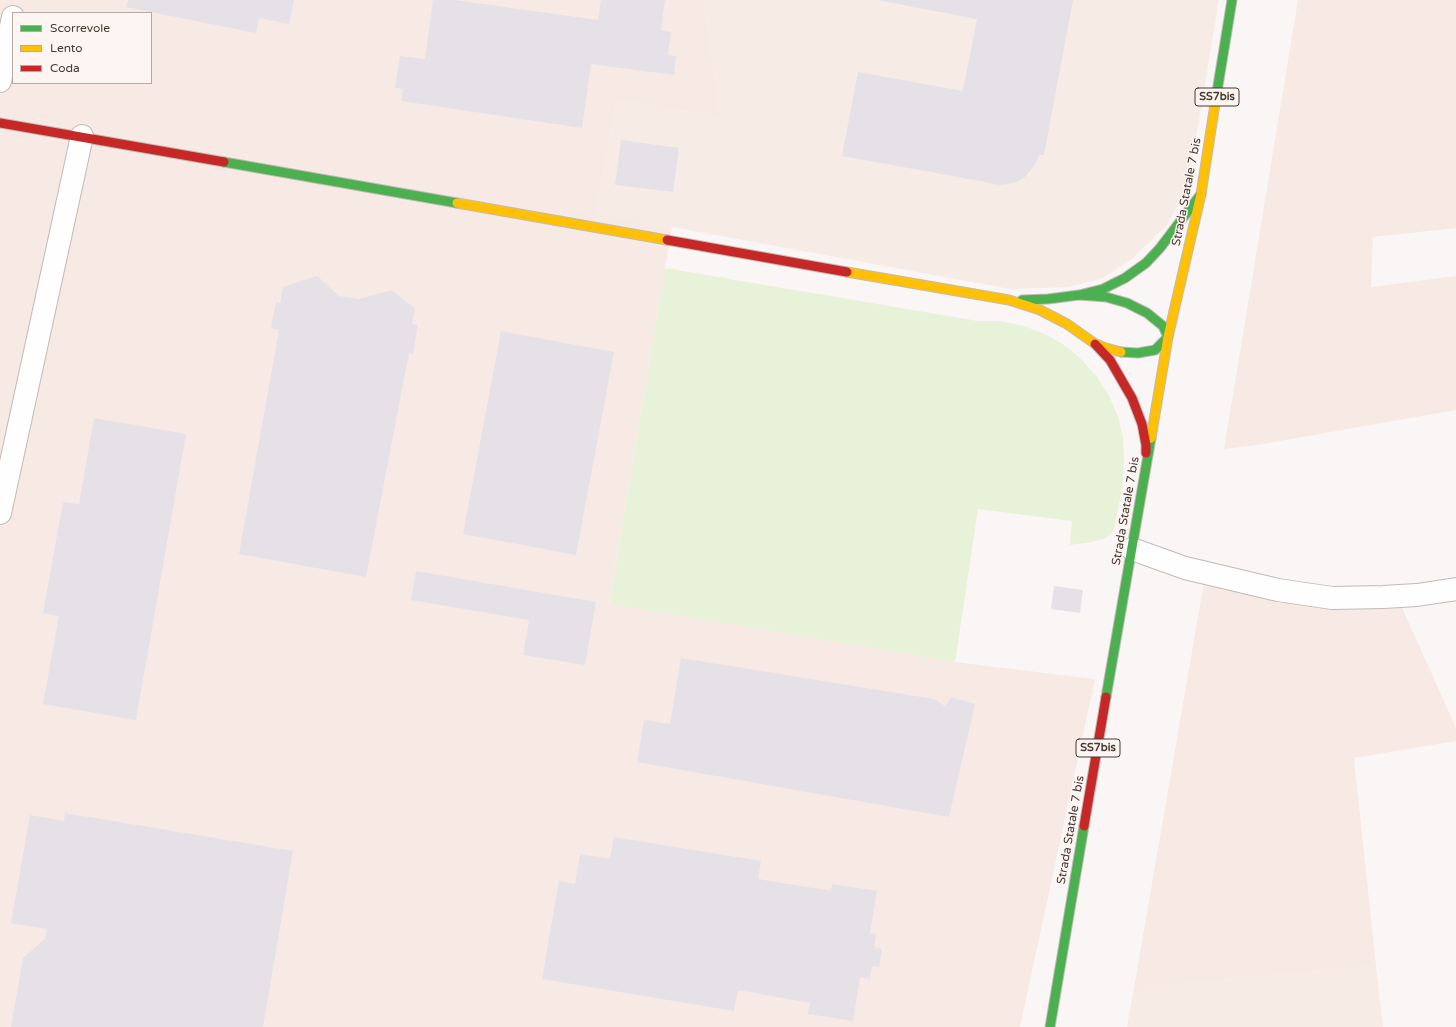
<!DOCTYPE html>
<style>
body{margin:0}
#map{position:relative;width:1456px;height:1027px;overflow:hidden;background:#faf6f5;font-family:"Varela Round",sans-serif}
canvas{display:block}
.legend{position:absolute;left:12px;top:12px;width:140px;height:72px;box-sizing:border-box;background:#fdf5f2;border:1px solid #b4a9a5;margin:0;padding:5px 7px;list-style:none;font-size:12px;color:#473831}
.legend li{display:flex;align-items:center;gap:8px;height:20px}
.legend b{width:20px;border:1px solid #b4a9a5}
</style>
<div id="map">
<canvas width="1456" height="1027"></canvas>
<ul class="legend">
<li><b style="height:5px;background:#4caf50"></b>Scorrevole</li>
<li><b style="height:5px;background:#ffc107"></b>Lento</li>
<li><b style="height:5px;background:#c62828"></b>Coda</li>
</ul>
</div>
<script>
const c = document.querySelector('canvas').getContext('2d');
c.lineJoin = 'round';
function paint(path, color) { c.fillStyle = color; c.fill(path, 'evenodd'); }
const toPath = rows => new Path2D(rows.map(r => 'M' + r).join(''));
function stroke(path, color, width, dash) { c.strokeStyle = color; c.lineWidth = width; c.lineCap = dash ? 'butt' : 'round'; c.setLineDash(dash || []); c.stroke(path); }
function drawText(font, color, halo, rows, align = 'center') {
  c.font = font + ' "Varela Round",sans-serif'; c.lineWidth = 3; c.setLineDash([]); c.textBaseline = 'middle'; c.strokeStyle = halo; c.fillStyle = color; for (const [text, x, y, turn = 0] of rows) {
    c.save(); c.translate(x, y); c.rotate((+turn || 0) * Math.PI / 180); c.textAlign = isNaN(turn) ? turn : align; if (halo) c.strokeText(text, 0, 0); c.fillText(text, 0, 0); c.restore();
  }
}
const commercial = toPath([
 [704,0,1219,0,1188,186,1167,225,1133,258,1103,278,1069,287,1010,289,596,213,617,100,721,117],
 [1376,966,1383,1027,1127,1027,1134,988]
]);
const built = toPath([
 [0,0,704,0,721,117,617,100,596,213,672,227,609,603,955,662,1095,679,1020,1027,0,1027],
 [13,13,151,13,151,83,13,83],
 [1298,0,1456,0,1456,228,1373,237,1371,287,1456,276,1456,410,1257,445,1224,449],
 [1204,582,1401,605,1456,728,1456,741,1354,758,1376,966,1134,988]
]);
const green = toPath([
 [665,268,978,321,1001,321,1024,326,1045,334,1064,345,1082,360,1097,377,1109,396,1118,416,1123,438,1124,460,1123,482,1114,531,1106,538,1092,542,1070,545,1072,521,978,509,955,662,609,604]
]);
const building = toPath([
 [128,0,294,0,289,24,259,18,256,33,126,7],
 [433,0,454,0,598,20,601,0,665,0,661,30,671,32,668,55,676,56,674,75,591,64,582,128,401,101,403,89,395,88,400,56,425,59],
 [877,0,1073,0,1044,155,1039,155,1036,163,1025,177,1018,181,1008,184,997,185,986,182,842,156,858,72,963,91,977,19],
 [621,140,679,148,673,192,615,185],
 [317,276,339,296,359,299,392,290,415,309,412,324,418,325,413,354,409,353,366,577,239,554,279,330,271,328,276,302,280,303,283,287],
 [501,331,614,352,576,555,463,534],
 [94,418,186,434,136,720,43,704,59,616,43,613,63,502,79,504],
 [416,571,596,602,585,665,523,655,529,620,411,600],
 [1054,586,1083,590,1080,613,1051,609],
 [681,658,934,699,945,706,951,697,975,704,949,817,637,762,644,720,670,724],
 [65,813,293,851,263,1027,11,1027,23,958,45,939,47,929,11,923,30,815,64,821],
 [614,837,761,861,758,879,831,891,832,884,877,891,870,933,876,934,874,947,882,949,879,967,872,966,870,979,860,977,853,1021,808,1014,810,1003,738,990,734,1011,542,979,559,881,575,884,580,854,610,859]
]);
const street = toPath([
 [0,81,13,17],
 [0,513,82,136],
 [1132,549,1185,568,1278,590,1332,598,1383,597,1417,595,1456,589]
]);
const fast = toPath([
 [1215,104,1232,0],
 [224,162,457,203],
 [1079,295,1106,297,1127,303,1147,313,1163,326,1168,337,1155,350,1138,353,1121,352],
 [1022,300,1048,299,1079,295,1103,289,1125,278,1146,263,1160,248,1201,194],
 [1106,697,1151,438],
 [1050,1027,1084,826]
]);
const slow = toPath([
 [457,203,667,240],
 [847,272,1009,300,1040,310,1067,324,1094,343,1106,348,1121,352],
 [1151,438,1168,337,1201,194,1215,104]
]);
const jam = toPath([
 [0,123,224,162],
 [667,240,847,272],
 [1095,344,1110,360,1132,398,1142,424,1146,445,1146,453],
 [1084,826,1106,697]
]);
const shields = [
 [1217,97,44],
 [1098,748,44]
];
const shieldNames = [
 ["SS7bis",1217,97],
 ["SS7bis",1098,748]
];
const streetNames = [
 ["Strada Statale 7 bis",1187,192,-79],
 ["Strada Statale 7 bis",1126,511,-80],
 ["Strada Statale 7 bis",1071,830,-80]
];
paint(commercial, '#f7ebe5');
paint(built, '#f7eae5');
paint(green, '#e8f2d8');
paint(building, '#e5e1e7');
stroke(street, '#c2bab6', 24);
stroke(fast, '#c2bab6', 11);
stroke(slow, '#c2bab6', 11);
stroke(jam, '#c2bab6', 11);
stroke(street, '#fefefe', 22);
stroke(fast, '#4caf50', 9);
stroke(slow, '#ffc107', 9);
stroke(jam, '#c62828', 9);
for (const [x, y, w] of shields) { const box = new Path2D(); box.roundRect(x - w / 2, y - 9, w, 18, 3); c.fillStyle = '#fdf5f2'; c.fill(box); stroke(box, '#473831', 1); }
drawText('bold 11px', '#473831', null, shieldNames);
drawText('12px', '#473831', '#fdf5f2', streetNames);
</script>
